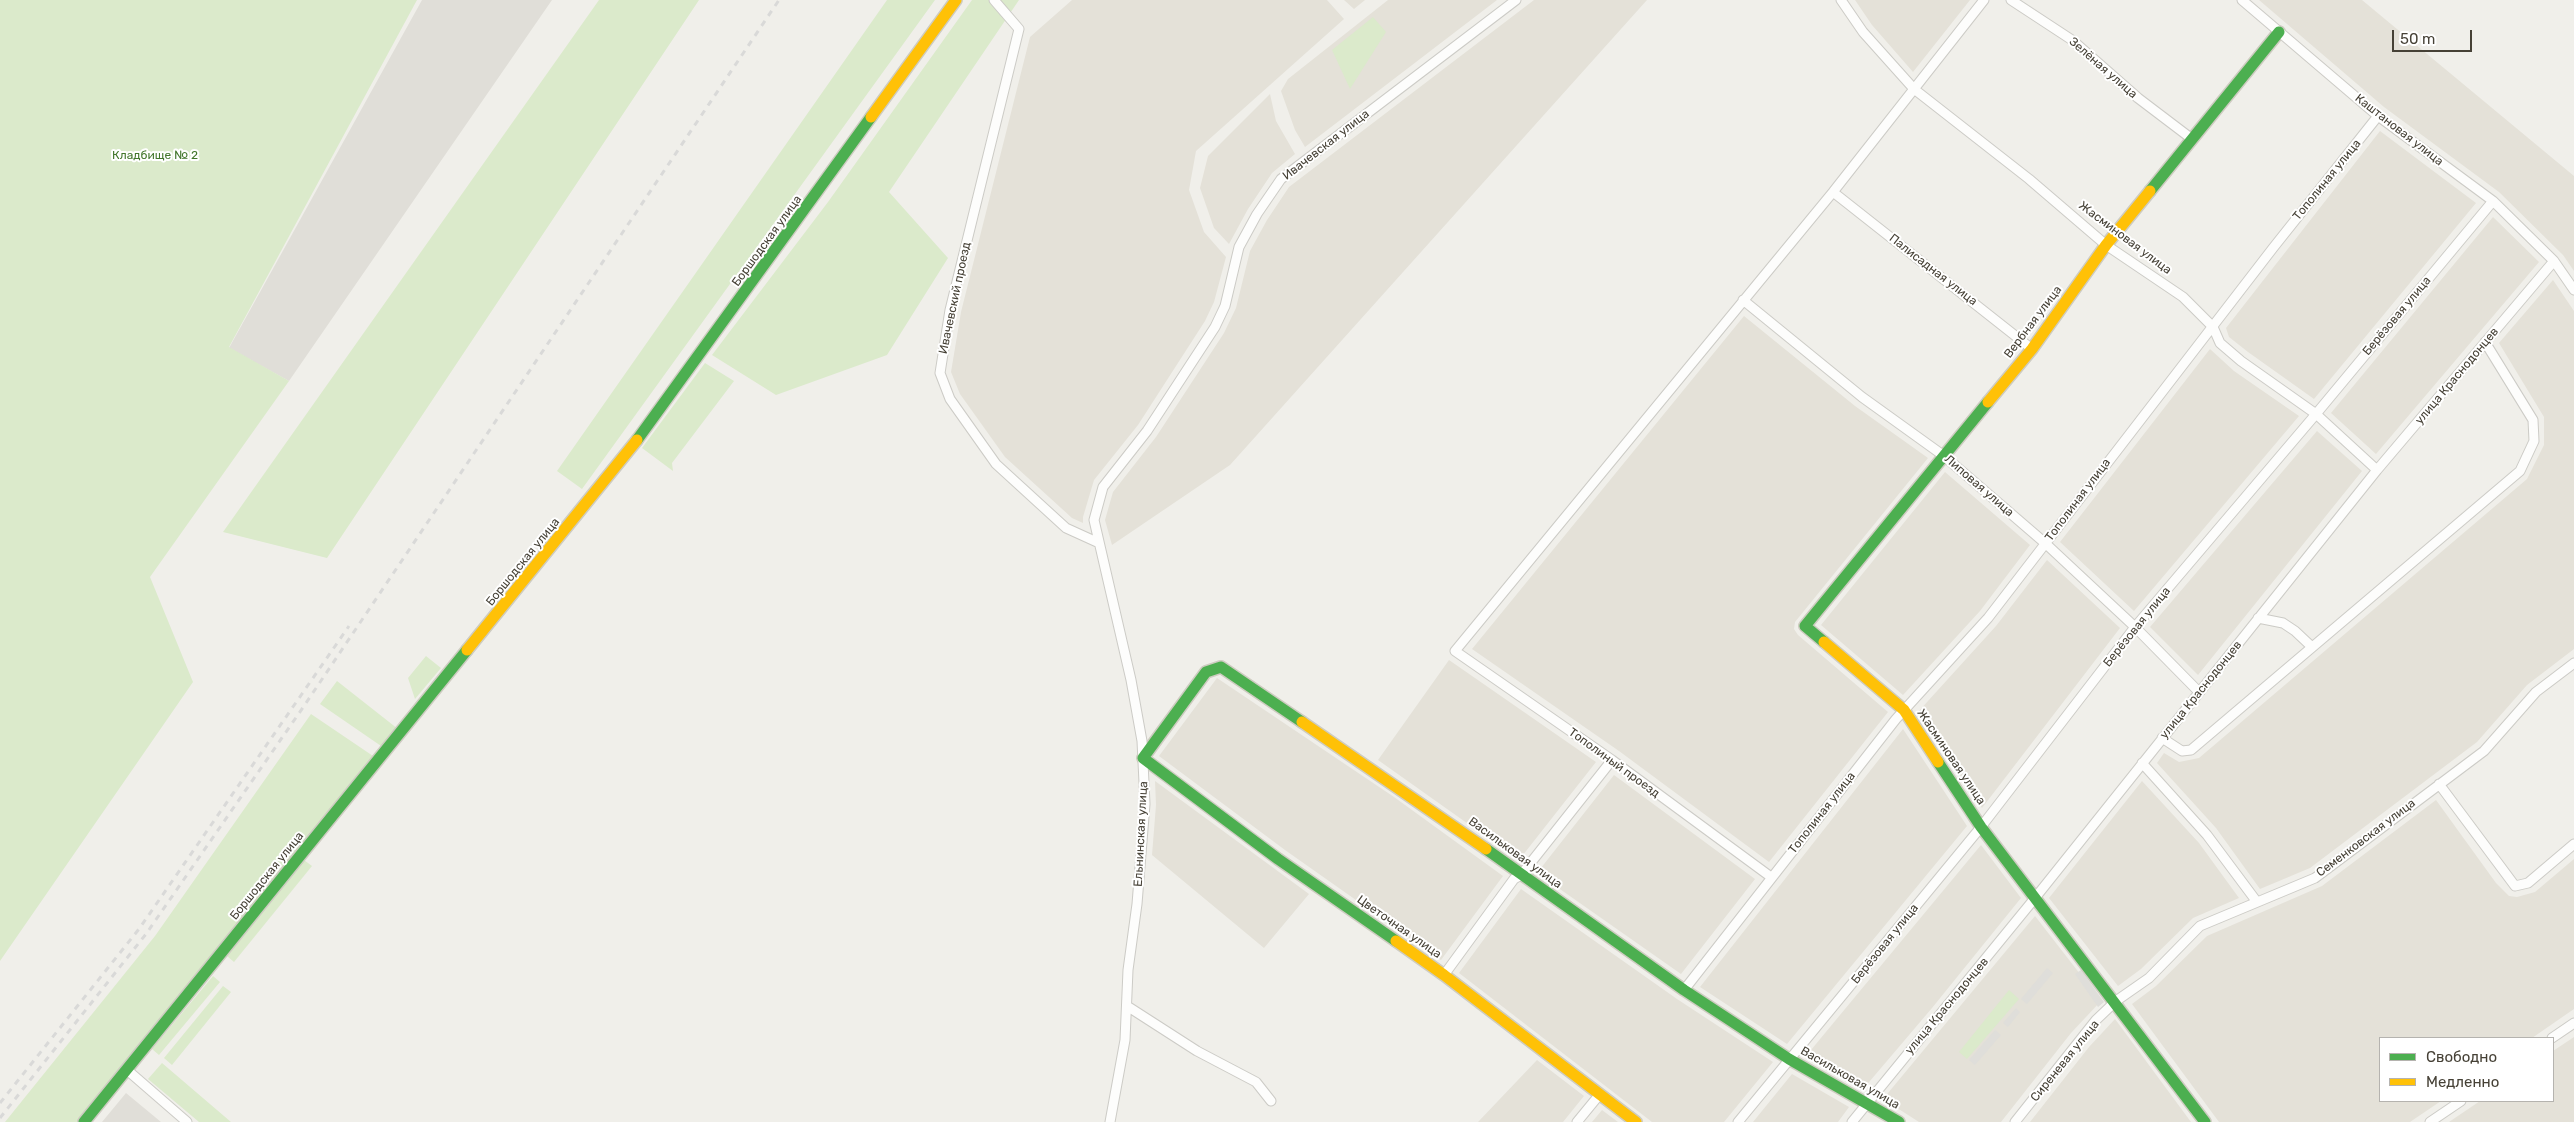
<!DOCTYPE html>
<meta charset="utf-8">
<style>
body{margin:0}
#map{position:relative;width:2574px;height:1122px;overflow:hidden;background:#f0efea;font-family:Rubik,sans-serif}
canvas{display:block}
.legend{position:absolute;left:2379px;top:1037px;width:175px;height:65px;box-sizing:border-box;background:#fff;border:1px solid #b5b3af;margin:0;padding:6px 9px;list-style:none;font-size:15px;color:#464136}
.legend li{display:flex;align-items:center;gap:10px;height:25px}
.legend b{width:25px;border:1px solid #b5b3af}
.scale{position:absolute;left:2392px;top:30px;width:80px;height:22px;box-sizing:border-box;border:2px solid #464136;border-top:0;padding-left:6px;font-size:15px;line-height:18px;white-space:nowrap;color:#464136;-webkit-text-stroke:4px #fff;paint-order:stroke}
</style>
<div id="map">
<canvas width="2574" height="1122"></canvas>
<ul class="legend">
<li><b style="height:6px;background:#4caf50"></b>Свободно</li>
<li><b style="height:6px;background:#ffc107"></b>Медленно</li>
</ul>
<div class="scale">50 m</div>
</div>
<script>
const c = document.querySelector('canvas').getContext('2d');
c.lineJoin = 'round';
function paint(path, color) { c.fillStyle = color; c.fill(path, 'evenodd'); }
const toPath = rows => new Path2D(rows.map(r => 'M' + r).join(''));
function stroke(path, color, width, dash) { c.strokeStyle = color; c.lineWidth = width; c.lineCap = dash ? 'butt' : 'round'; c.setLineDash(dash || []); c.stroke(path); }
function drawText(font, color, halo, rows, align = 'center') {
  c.font = font + ' Rubik,sans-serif'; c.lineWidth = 4; c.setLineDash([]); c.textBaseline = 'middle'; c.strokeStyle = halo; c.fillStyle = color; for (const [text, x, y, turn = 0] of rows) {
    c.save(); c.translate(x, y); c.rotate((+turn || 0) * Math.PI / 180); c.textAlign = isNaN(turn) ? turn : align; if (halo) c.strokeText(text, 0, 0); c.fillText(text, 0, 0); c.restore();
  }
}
const residential = toPath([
 [1072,0,1327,0,1344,19,1196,151,1189,190,1204,232,1226,257,1214,302,1205,321,1138,425,1094,480,1083,517,1083,523,1072,518,1005,457,960,394,951,372,961,312,1030,37],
 [1344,0,1365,0,1354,9],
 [1388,0,1497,0,1305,147,1295,130,1281,91,1288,79],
 [1534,0,1647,0,1230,465,1112,545,1105,520,1113,492,1156,437,1224,333,1236,308,1250,251,1267,220,1289,187],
 [1855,0,1970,0,1913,72,1872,25],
 [2259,0,2362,0,2574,176,2574,271,2563,255,2499,192,2384,107],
 [1270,94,1276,121,1295,154,1272,173,1248,209,1229,244,1214,228,1200,188,1208,156],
 [2380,131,2476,203,2314,399,2248,352,2229,337,2226,328],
 [2493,217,2539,262,2376,454,2331,413],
 [2553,280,2574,311,2574,649,2527,685,2477,742,2310,868,2260,889,2216,828,2157,763,2164,753,2179,762,2199,758,2527,479,2544,445,2544,417,2499,343],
 [1744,316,1855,406,1928,458,1795,622,1794,629,1798,635,1888,712,1769,862,1619,751,1472,649],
 [2210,349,2234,371,2299,416,2134,611,2060,542],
 [2317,431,2362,471,2198,675,2150,627],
 [1945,472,2030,545,1980,611,1903,695,1821,625],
 [2047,560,2120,628,1982,808,1918,712,1996,626],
 [1449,660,1596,762,1519,860,1378,760],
 [1217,678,1394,797,1503,876,1441,960,1285,850,1159,756],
 [1903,729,1967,826,1787,1044,1700,987],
 [1614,775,1755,879,1681,974,1537,873],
 [1155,781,1309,894,1264,948,1152,855,1156,805],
 [2142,781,2199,843,2239,898,2193,918,2141,969,2118,986,2049,898],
 [2436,800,2496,883,2509,896,2517,897,2535,892,2574,859,2574,1009,2532,1038,2380,1038,2380,1101,2441,1101,2410,1122,2219,1122,2132,1004,2156,986,2207,936,2322,886],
 [1981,845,2021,898,1932,1008,1864,1088,1806,1056],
 [1521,889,1677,999,1773,1062,1724,1122,1652,1122,1459,973],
 [2035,916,2101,1001,2071,1033,2001,1122,1919,1122,1883,1099],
 [2115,1019,2191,1122,2030,1122,2089,1047],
 [2574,1037,2574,1122,2449,1122,2480,1101,2553,1101,2553,1051],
 [1537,1060,1584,1096,1563,1122,1478,1122],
 [1792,1074,1849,1107,1838,1122,1753,1122],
 [1602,1110,1618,1122,1592,1122]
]);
const industrial = toPath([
 [422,0,552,0,289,381,229,348],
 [126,1093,161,1122,102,1122]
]);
const green = toPath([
 [0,0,417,0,229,347,289,381,150,577,193,682,0,961],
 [599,0,699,0,327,558,223,532],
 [887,0,935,0,582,489,557,471],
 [972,0,1019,0,889,192,948,258,887,355,776,395,712,355,828,202],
 [1373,17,1386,32,1350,89,1332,50],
 [705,363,734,381,672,463,673,471,642,448],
 [426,656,441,668,415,699,408,678],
 [337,681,398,729,384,748,320,704],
 [311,714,376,758,79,1122,5,1122,155,936],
 [304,860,312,866,234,962,227,956],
 [213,976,220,982,159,1055,152,1049],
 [223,986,231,992,172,1065,164,1058],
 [2009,990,2019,999,1967,1059,1959,1052],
 [162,1063,231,1122,199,1122,148,1079]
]);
const parking = toPath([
 [2047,968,2053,973,2027,1004,2021,999],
 [2081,970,2104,1002,2098,1007,2075,974],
 [2016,1008,2020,1012,2008,1027,2003,1023],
 [1995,1030,2001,1035,1975,1065,1969,1060]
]);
const street = toPath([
 [994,0,1019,29,950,310,940,373,950,399,996,464,1066,528,1099,543],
 [1841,0,1863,32,1914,89,2029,179,2106,245,2183,297,2213,327,2220,343,2241,361,2316,414,2377,470],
 [2011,0,2072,40,2138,98,2192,139],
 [2242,0,2378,116,2493,201,2554,261,2574,290],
 [1833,192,2032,349],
 [1743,300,1862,397,1944,456,2045,543,2135,627,2199,692],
 [2258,618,2283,623,2295,631,2312,647],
 [2162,738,2182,751,2191,750,2520,471,2534,441,2533,420,2485,342],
 [2142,763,2207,835,2257,902],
 [2439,784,2515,886,2528,883,2574,844],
 [1771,877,1612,760,1455,651,1833,192,1984,0],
 [1444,975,1514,879,1521,875,1612,760],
 [1684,990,1896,719,1988,618,2273,248,2378,116],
 [1127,1006,1197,1051,1256,1082,1271,1101],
 [2552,1038,2574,1023],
 [126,1069,187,1122],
 [1110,1122,1125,1040,1128,970,1137,904,1145,804,1142,741,1131,680,1094,520,1103,487,1147,431,1215,327,1225,306,1239,247,1257,214,1281,179,1516,0],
 [1577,1122,1600,1094],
 [1738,1122,1981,827,2135,627,2316,414,2493,201],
 [1852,1122,2035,898,2377,470,2554,261],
 [2015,1122,2096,1020,2116,1001,2149,978,2200,926,2315,878,2484,751,2536,692,2574,663],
 [2430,1122,2461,1101]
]);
const fast = toPath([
 [2150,191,2279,32],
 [637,440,871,117],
 [1824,642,1805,626,1988,402],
 [1302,722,1221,667,1206,672,1143,758,1278,859,1396,941],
 [1938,762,1981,827,2205,1122],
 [1486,849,1684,990,1789,1059,1899,1122],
 [84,1122,467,650]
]);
const slow = toPath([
 [871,117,956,0],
 [1988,402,2032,349,2106,245,2150,191],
 [1824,642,1904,710,1938,762],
 [467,650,637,440],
 [1302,722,1486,849],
 [1396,941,1444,975,1636,1122]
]);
const rail = toPath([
 [0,1103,139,929,349,626],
 [0,1118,146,934,304,706,779,0]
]);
const streetNames = [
 ["Зелёная улица",2103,68,41],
 ["Каштановая улица",2399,130,38],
 ["Ивачевская улица",1326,145,-38],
 ["Тополиная улица",2327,180,-51],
 ["Жасминовая улица",2125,238,37],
 ["Боршодская улица",767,241,-54],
 ["Палисадная улица",1933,270,38],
 ["Ивачевский проезд",955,298,-78],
 ["Берёзовая улица",2397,316,-50],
 ["Вербная улица",2033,322,-53],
 ["улица Краснодонцев",2457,376,-50],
 ["Липовая улица",1979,486,41],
 ["Тополиная улица",2078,500,-53],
 ["Боршодская улица",523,562,-51],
 ["Берёзовая улица",2137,627,-51],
 ["улица Краснодонцев",2201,690,-51],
 ["Жасминовая улица",1951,757,56],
 ["Тополиный проезд",1614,763,36],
 ["Тополиная улица",1822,813,-52],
 ["Ельнинская улица",1141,834,-87],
 ["Семенковская улица",2366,838,-37],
 ["Васильковая улица",1515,853,36],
 ["Боршодская улица",267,876,-51],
 ["Цветочная улица",1399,927,35],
 ["Берёзовая улица",1885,944,-51],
 ["улица Краснодонцев",1947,1006,-50],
 ["Сиреневая улица",2065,1061,-51],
 ["Васильковая улица",1850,1078,30]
];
const parkNames = [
 ["Кладбище № 2",155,156]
];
paint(residential, '#e4e1d8');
paint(industrial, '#e0ded8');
paint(green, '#dbeacb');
paint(parking, '#dfdeda');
stroke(street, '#cccbc6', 11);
stroke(fast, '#ceccc1', 14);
stroke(slow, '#ceccc1', 14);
stroke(street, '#fdfdfc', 9);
stroke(fast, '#4caf50', 11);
stroke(slow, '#ffc107', 11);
stroke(rail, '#d9d9d8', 3, [6, 6]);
drawText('12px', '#464136', '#fff', streetNames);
drawText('12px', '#42762b', '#fff', parkNames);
</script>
